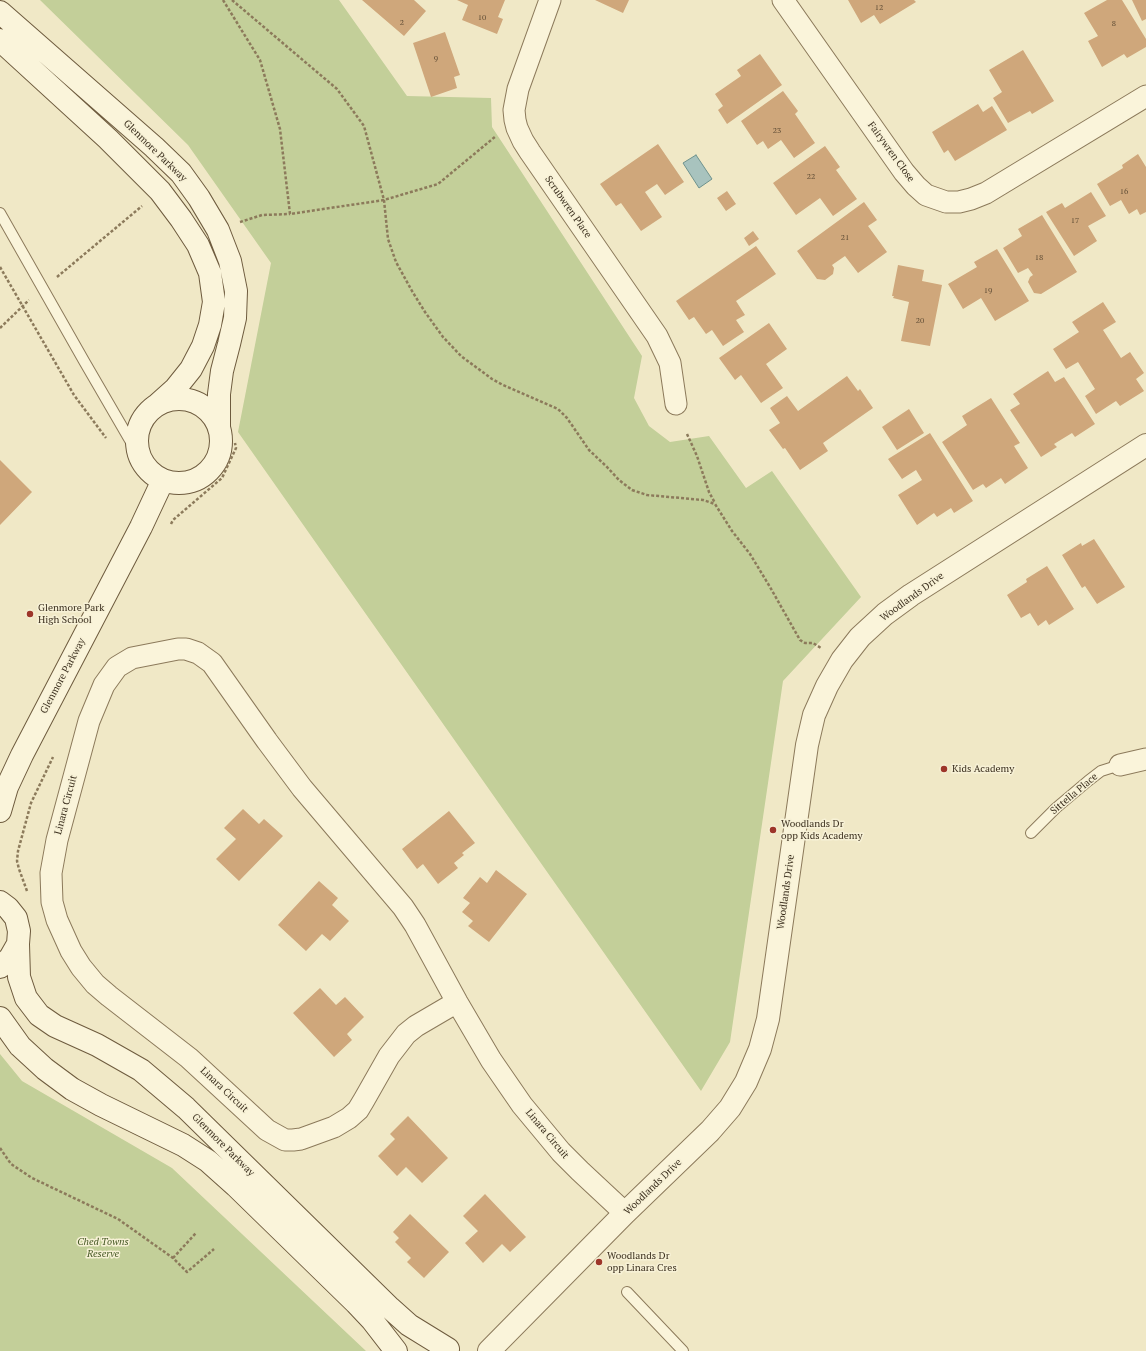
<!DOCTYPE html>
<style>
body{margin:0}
canvas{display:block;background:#f0e8c6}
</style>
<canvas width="1146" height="1351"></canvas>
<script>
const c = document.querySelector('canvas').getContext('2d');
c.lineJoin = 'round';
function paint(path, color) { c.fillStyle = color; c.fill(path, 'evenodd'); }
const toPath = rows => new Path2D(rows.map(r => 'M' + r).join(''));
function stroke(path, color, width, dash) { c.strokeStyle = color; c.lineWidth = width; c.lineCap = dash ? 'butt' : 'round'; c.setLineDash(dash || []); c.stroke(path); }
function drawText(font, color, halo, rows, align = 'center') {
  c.font = font + ' "PT Serif",serif'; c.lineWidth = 3; c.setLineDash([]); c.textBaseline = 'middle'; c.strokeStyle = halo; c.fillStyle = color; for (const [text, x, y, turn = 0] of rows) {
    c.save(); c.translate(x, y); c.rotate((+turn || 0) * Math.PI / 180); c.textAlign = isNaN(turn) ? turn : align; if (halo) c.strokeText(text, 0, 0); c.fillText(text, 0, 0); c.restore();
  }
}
const green = toPath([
 [40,0,339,0,407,96,491,98,492,127,642,356,634,398,649,426,670,442,709,436,746,488,772,471,861,597,783,681,730,1042,701,1091,238,432,271,263,188,145],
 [0,1054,22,1081,172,1168,366,1351,0,1351]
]);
const water = toPath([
 [696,155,712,179,699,188,683,163,696,155]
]);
const building = toPath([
 [362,0,414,0,426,11,404,36],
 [457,0,505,0,498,17,503,19,497,34,462,20,468,5],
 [595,0,629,0,623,13],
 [848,0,914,0,916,2,880,24,874,15,861,23],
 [1107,0,1122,0,1146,39,1146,47,1127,58,1124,54,1102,67,1088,41,1098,36,1084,13],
 [1132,0,1146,0,1146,19,1142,21],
 [445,32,460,75,454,77,457,88,431,97,413,43],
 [1023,50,1054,101,1032,114,1030,111,1008,123,993,98,1002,92,989,70],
 [760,54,782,85,727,124,718,110,723,106,715,94,741,76,737,70],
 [783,91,798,111,795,114,815,143,794,158,781,140,768,149,763,141,757,145,741,121],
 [978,104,983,112,992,106,1007,130,955,161,948,150,944,153,932,132],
 [658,144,684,182,665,195,657,184,645,192,662,217,641,231,621,203,616,206,600,184],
 [825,146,840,167,836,170,857,199,833,216,820,198,796,215,773,183],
 [1138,154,1146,167,1146,212,1140,215,1137,209,1129,214,1121,200,1110,206,1097,184,1123,168,1122,165],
 [727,191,736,204,726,211,717,198],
 [1091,192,1106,216,1088,226,1097,241,1074,256,1046,212,1062,203,1065,208],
 [864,202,877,220,868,226,887,252,858,273,845,256,832,265,834,268,833,274,825,280,817,279,797,251],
 [1042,215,1077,272,1041,294,1034,293,1028,282,1030,277,1033,275,1028,268,1018,273,1003,248,1022,236,1018,229],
 [753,231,759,239,749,246,744,238],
 [756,246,776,274,736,301,745,315,736,320,744,332,723,346,712,330,706,334,694,317,689,320,676,301],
 [997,249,1029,301,995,321,981,298,963,309,948,284,977,267,974,262],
 [898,265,924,270,922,281,942,285,930,346,901,341,909,302,893,298,894,296,892,296],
 [1103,302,1116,322,1103,330,1121,358,1130,352,1144,373,1136,379,1144,391,1120,406,1116,401,1096,414,1085,396,1095,389,1078,362,1066,369,1053,349,1079,332,1072,322],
 [769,323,787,349,766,364,783,388,761,403,741,375,735,380,719,358],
 [1048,371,1055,382,1064,377,1095,424,1075,437,1072,433,1054,444,1057,447,1041,457,1010,410,1020,404,1013,394],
 [847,376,858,391,860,389,873,408,823,443,828,451,800,470,785,448,783,449,769,430,780,423,770,408,787,396,798,411],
 [991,398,1020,443,1014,446,1028,468,1005,484,1001,478,986,488,983,484,973,490,942,442,967,425,962,416],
 [909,409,924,433,897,450,882,427],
 [930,433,973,501,954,513,951,508,937,517,934,513,917,525,898,495,922,480,916,470,902,479,888,459],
 [0,460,32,492,0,525],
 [1094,539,1125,587,1097,604,1085,586,1082,588,1062,555,1081,543,1082,546],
 [1047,566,1074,609,1049,625,1046,620,1038,626,1030,613,1021,618,1007,595,1027,582,1026,579],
 [243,809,259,824,264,819,283,836,239,881,216,859,236,839,224,828],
 [449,811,475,843,462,853,464,855,454,863,458,868,438,884,423,864,417,869,402,849],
 [496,870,527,894,489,942,468,926,473,921,462,912,470,903,463,898,480,877,487,883],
 [319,881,338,898,332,905,349,921,330,941,322,934,306,951,278,925],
 [320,988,336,1005,345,997,364,1017,347,1034,352,1040,334,1057,293,1013],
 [408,1116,448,1158,422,1183,406,1167,397,1176,378,1156,395,1139,390,1134],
 [485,1194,526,1237,510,1252,502,1244,483,1263,465,1243,478,1231,463,1216],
 [410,1214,449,1252,424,1278,407,1262,411,1258,395,1242,399,1238,393,1232]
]);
const path = toPath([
 [223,0,260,60,280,129,290,214,384,200,438,184,496,136],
 [232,0,337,89,364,126,384,200,388,239,396,262,412,291,425,312,443,337,461,356,492,379,503,385,558,409,567,418,589,450,607,467,619,480,632,490,647,495,703,500,715,504,732,531,750,554,770,587,800,640,805,643,813,643,821,648],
 [240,222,262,215,290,214],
 [0,267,74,395,106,438],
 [57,277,142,206],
 [0,328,29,300],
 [687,434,697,456,709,492,715,503],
 [171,524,173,520,222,478,236,448,235,443],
 [27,891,19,869,17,861,18,851,31,803,53,757],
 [0,1148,11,1164,32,1178,118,1219,173,1258,187,1272,214,1249],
 [173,1258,196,1233]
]);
const service = toPath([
 [0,213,84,361,142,461],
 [1031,833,1056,808,1088,781,1101,771,1120,765],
 [627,1292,683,1351]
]);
const minor = toPath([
 [550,0,518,89,514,110,515,120,517,128,523,141,530,152,657,336,670,363,676,404],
 [783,0,904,172,916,186,926,195,946,202,959,202,971,199,986,193,1146,96],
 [1120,765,1146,759],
 [457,1002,416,1026,406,1034,389,1056,364,1100,358,1110,349,1118,334,1127,301,1139,293,1140,285,1140,267,1130,189,1058,109,996,95,984,81,967,71,951,57,920,52,902,51,873,57,840,89,721,104,685,117,667,132,658,178,649,186,649,198,653,212,663,267,741,302,788,403,907,415,925,457,1002,491,1060,522,1105,561,1152,580,1171,625,1213]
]);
const tertiary = toPath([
 [489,1351,625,1213,710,1131,730,1108,746,1082,760,1049,768,1019,807,745,814,715,827,686,842,660,860,637,885,614,911,595,1146,445]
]);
const secondary = toPath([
 [0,12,154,147,181,173,199,198,218,230,230,261,236,291,235,318,229,344,222,371,219,394,219,427],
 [0,40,108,139,160,191,181,219,198,245,210,273,214,302,210,325,203,346,191,369,175,389,156,406],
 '137 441a42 42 0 1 1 84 0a42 42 0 1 1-84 0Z',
 [0,811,7,787,22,755,141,527,163,480],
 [0,902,8,908,16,918,19,931,18,944,10,958,0,967],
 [18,944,19,977,26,998,39,1015,55,1026,97,1045,141,1070,186,1108,390,1308,409,1325,448,1349],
 [0,1018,20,1046,45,1069,72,1089,101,1105,183,1145,208,1161,236,1186,356,1303,372,1320,396,1351]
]);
const markers = [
 [30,614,4,"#9d3529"],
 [944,769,4,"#9d3529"],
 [773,830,4,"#9d3529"],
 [599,1262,4,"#9d3529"]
];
const numberNames = [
 ["12",879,8],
 ["10",482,18],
 ["2",402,23],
 ["8",1114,24],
 ["9",436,59],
 ["23",777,131],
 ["22",811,177],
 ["16",1124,192],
 ["17",1075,221],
 ["21",845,238],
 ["18",1039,258],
 ["19",988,291],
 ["20",920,321]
];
const streetNames = [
 ["Glenmore Parkway",155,151,44],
 ["Fairywren Close",891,152,54],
 ["Scrubwren Place",568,207,55],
 ["Woodlands Drive",912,597,-36],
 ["Glenmore Parkway",63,676,-62],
 ["Sittella Place",1074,794,-40],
 ["Linara Circuit",66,805,-75],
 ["Woodlands Drive",786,892,-82],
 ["Linara Circuit",224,1090,43],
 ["Linara Circuit",547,1134,50],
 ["Glenmore Parkway",223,1145,45],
 ["Woodlands Drive",653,1187,-44]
];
const poiNames = [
 ["Glenmore Park",38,608],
 ["High School",38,620],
 ["Kids Academy",952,769],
 ["Woodlands Dr",781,824],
 ["opp Kids Academy",781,836],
 ["Woodlands Dr",607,1256],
 ["opp Linara Cres",607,1268]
];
const parkNames = [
 ["Ched Towns",103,1242],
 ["Reserve",103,1254]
];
paint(green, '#c3cf99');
paint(water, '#a8c3be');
stroke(water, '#6e928d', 1);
paint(building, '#cfa77b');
stroke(service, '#8c7a5b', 12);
stroke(minor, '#8c7a5b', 23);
stroke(tertiary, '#8c7a5b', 24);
stroke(secondary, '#6e5b3e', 24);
stroke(path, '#8c7a5b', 2.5, [3, 2]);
stroke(service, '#faf4da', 10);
stroke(minor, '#faf4da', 21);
stroke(tertiary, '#faf4da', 22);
stroke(secondary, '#faf4da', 22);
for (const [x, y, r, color] of markers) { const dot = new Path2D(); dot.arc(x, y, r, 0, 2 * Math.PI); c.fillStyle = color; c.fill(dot); stroke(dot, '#f7f1d6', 1.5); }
drawText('8px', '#614e36', null, numberNames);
drawText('10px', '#3c301f', '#f7f1d6', streetNames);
drawText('10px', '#3c301f', '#f7f1d6', poiNames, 'left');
drawText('italic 10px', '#465925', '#f7f1d6', parkNames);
</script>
